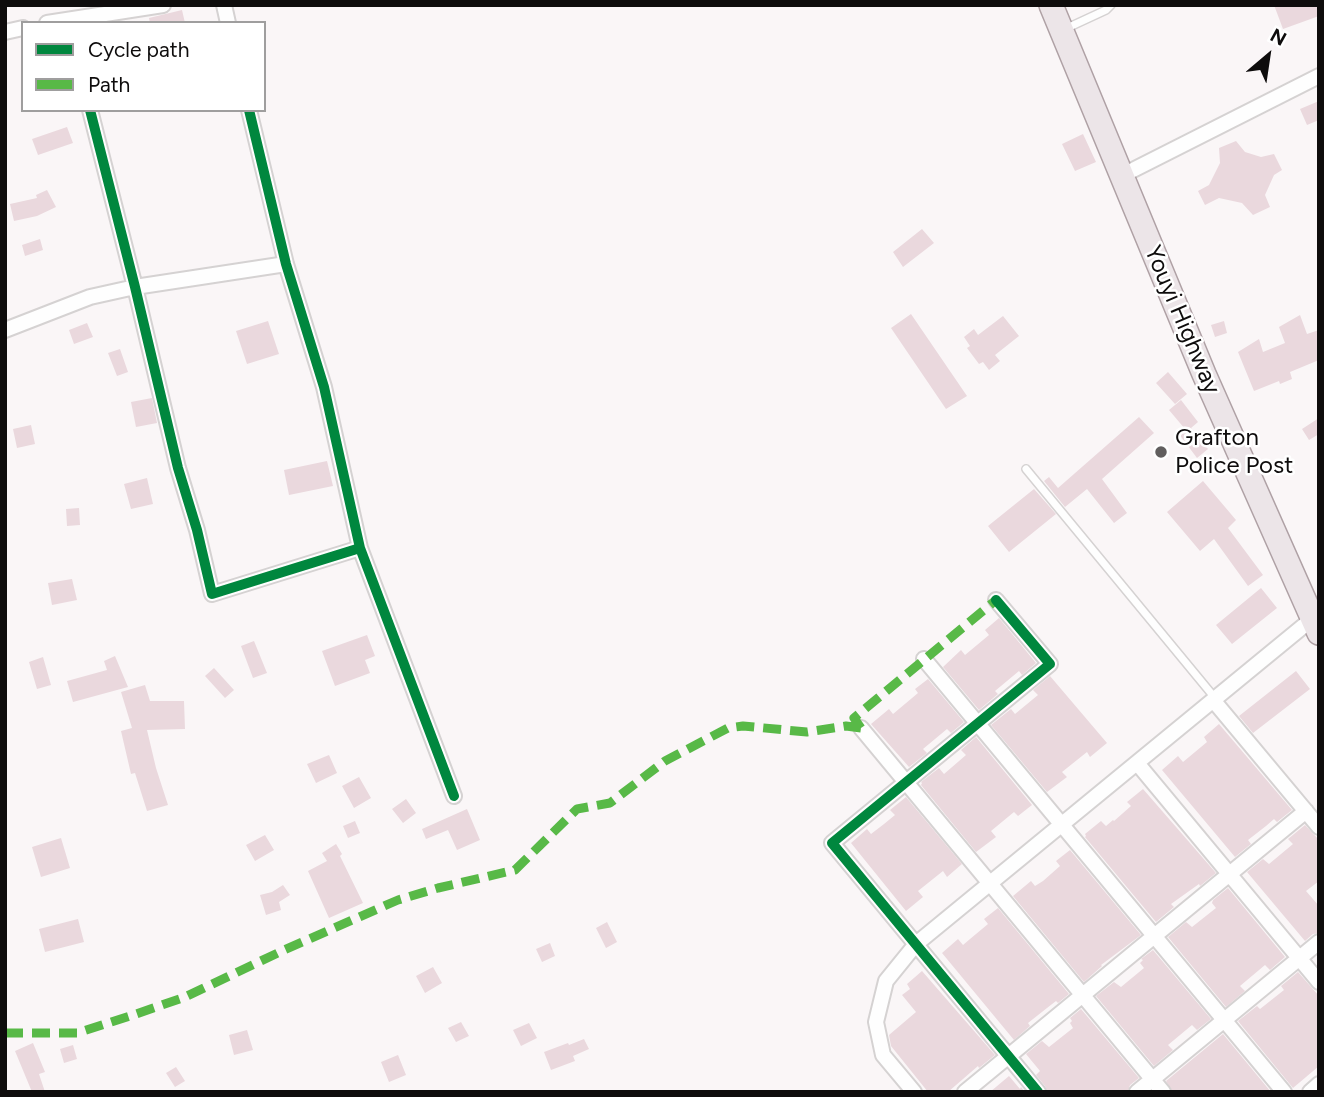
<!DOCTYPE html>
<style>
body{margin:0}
#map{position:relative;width:1324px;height:1097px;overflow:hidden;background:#faf6f7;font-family:Figtree,sans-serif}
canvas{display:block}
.frame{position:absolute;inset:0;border:7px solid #0e0c0c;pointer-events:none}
.legend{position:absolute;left:21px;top:21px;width:245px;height:91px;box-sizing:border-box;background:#fff;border:2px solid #9f9e9e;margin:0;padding:9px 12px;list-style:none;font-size:21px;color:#0e0c0c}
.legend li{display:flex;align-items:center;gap:14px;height:35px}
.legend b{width:35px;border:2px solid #9f9e9e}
.north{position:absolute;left:1233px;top:21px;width:70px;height:70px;-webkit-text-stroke:5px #fff;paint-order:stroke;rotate:29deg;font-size:19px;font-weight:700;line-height:28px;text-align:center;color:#0e0c0c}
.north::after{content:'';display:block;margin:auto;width:24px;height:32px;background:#0e0c0c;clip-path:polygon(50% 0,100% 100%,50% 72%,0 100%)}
</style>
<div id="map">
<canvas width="1324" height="1097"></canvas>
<div class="frame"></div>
<ul class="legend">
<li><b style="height:9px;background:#00873e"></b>Cycle path</li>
<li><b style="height:9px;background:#58b947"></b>Path</li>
</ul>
<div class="north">N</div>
</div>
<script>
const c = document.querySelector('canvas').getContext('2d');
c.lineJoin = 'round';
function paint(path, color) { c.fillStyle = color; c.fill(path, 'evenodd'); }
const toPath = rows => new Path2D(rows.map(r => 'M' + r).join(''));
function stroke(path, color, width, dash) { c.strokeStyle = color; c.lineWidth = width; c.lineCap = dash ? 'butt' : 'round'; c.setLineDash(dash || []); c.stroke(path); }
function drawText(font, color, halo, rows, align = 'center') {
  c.font = font + ' Figtree,sans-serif'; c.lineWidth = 5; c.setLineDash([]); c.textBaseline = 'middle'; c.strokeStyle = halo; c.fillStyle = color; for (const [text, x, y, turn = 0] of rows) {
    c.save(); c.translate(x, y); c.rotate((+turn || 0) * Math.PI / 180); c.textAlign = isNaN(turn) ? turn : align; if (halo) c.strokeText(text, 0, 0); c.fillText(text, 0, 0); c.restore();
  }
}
const building = toPath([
 [1274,5,1319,5,1319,16,1283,29],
 [182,10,185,23,150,23,149,18],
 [1319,101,1319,120,1307,125,1300,109],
 [67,127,73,143,38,155,32,139],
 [1083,134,1096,162,1075,171,1062,144],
 [1236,141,1245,152,1261,157,1274,154,1282,170,1274,175,1265,195,1270,207,1253,215,1242,203,1219,198,1205,205,1198,191,1209,185,1220,163,1219,148],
 [47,190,56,207,37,216,14,221,10,204,37,198,36,195],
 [922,229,934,243,903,267,893,252],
 [40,239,43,250,25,256,22,245],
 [911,314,967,396,946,409,891,328],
 [1300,315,1307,334,1319,330,1319,360,1290,372,1292,379,1280,384,1279,381,1254,391,1238,352,1259,339,1263,352,1285,343,1279,327],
 [1003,316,1019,336,995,355,1000,361,989,370,983,362,979,364,967,348,970,346,964,337,974,329,978,335],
 [268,321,279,354,247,364,236,331],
 [1224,321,1227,333,1215,337,1211,325],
 [87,323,93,337,74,344,69,330],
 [120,349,128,372,117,376,108,353],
 [1168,372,1187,394,1175,404,1156,383],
 [152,398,157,423,136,427,131,402],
 [1181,400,1198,422,1191,428,1208,449,1197,458,1179,434,1185,429,1169,410],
 [1139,417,1154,433,1102,479,1127,513,1114,523,1087,489,1065,507,1044,481,1049,477,1058,488],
 [1319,418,1319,434,1309,440,1302,429],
 [31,425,35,444,17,448,13,429],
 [327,461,333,486,289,495,284,470],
 [147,478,153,504,131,509,124,484],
 [1203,481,1236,520,1228,528,1263,575,1248,586,1214,539,1200,551,1167,512],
 [1034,489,1056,514,1009,552,988,526],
 [79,508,80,525,67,526,66,509],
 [72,579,77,600,52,605,48,583],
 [1261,588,1277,608,1232,644,1216,625],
 [999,618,1036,663,1022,675,1019,671,995,691,998,694,979,710,943,667,961,650,965,655,989,635,985,630],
 [367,635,375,656,365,660,370,673,335,686,322,651],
 [254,641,267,673,253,678,241,646],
 [115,656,128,687,73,702,67,681,107,670,104,661],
 [43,657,51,685,37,689,29,662],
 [214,668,234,690,225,698,205,676],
 [1296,671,1310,689,1253,733,1239,716],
 [1050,676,1107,743,1090,757,1087,752,1062,772,1067,777,1047,792,991,725,1011,709,1015,714,1038,695,1033,690],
 [928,679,964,722,951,733,947,729,923,749,927,753,909,767,871,724,889,709,893,714,918,693,915,689],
 [145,685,150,701,184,701,185,729,147,730,156,768,168,805,147,811,135,773,131,774,121,731,132,728,121,692],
 [1219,724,1292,810,1277,822,1274,819,1266,826,1248,840,1251,844,1235,857,1162,770,1178,756,1183,762,1207,742,1204,737],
 [976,737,1032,805,1018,816,1014,812,991,831,996,837,976,852,921,785,922,783,921,782,939,768,944,774,966,755,961,750],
 [329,755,337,773,316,783,307,764],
 [359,777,371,798,354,808,342,786],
 [1143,789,1216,873,1200,886,1199,884,1171,904,1174,907,1156,922,1085,837,1086,836,1085,834,1101,821,1106,826,1113,820,1114,821,1131,806,1127,802],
 [906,797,962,864,947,877,943,871,918,891,923,897,906,911,851,843,867,829,871,834,884,824,895,815,890,810],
 [406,799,416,813,403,823,392,809],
 [467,809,480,840,457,850,448,830,426,839,422,829],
 [355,821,360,833,348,838,343,826],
 [1305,825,1319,840,1319,881,1306,891,1319,906,1319,933,1313,934,1305,941,1247,872,1263,859,1269,864,1293,844,1288,839],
 [265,835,274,850,255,861,246,845],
 [61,838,70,868,41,877,32,847],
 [336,844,342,854,340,856,363,903,329,918,308,871,327,861,322,853],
 [1070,850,1141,935,1101,965,1102,966,1084,982,1013,896,1031,881,1035,886,1043,881,1060,866,1056,861],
 [283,885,290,895,279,902,281,910,266,915,260,895,272,892],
 [1228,888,1285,957,1270,970,1265,965,1240,986,1245,991,1226,1007,1168,937,1186,922,1192,927,1216,908,1212,903,1213,900],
 [998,908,1069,994,1058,1003,1056,1001,1047,1008,1028,1023,1030,1026,1014,1040,942,953,958,939,963,945,970,939,988,924,984,919],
 [78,919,84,942,45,952,39,929],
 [607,922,617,942,606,948,596,928],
 [550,943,555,956,542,962,536,949],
 [1153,950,1211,1019,1197,1030,1192,1025,1168,1045,1173,1050,1154,1066,1096,996,1114,982,1121,987,1144,968,1140,963,1143,960,1141,959],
 [433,967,442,983,425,993,416,976],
 [922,971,995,1055,979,1068,978,1066,948,1092,928,1092,891,1046,889,1035,916,1012,902,995,910,989,907,984],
 [1298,972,1319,996,1319,1066,1293,1088,1238,1021,1257,1006,1260,1009,1284,990,1281,986],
 [1081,1009,1139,1078,1130,1085,1128,1092,1047,1092,1045,1086,1036,1075,1040,1071,1026,1054,1042,1041,1049,1047,1073,1028,1070,1023,1072,1021,1070,1018],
 [461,1022,469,1036,456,1042,448,1028],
 [529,1023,537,1038,521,1046,513,1030],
 [247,1030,253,1050,234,1055,229,1035],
 [1223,1034,1271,1092,1172,1092,1166,1081],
 [584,1039,589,1049,573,1056,575,1061,551,1070,544,1052,568,1043,569,1045],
 [33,1043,45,1072,39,1074,45,1092,32,1092,15,1051],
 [73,1045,77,1059,64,1063,60,1049],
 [398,1055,406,1075,389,1082,381,1062],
 [176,1067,185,1081,175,1087,166,1073],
 [1009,1076,1020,1089,1021,1087,1025,1092,990,1092]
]);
const service = toPath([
 [1065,29,1106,10,1111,5],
 [1026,469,1215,698]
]);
const minor = toPath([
 [224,5,228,23],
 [47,23,163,5],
 [5,32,23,28],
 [90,110,135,287,178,468,197,530,212,594,360,548],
 [249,110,286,264,324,387,360,548,454,796],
 [1121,176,1319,76],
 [5,330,90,297,135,287,286,264],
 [996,600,1050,664,832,843,1038,1092],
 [924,659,1284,1092],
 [1213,700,1319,827],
 [861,728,1163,1092],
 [1137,763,1319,982],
 [914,1092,883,1055,876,1022,886,981,916,944,1312,619],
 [965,1092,1306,811],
 [1137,1092,1319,942],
 [1310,1092,1319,1084]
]);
const primary = toPath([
 [1051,5,1204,374,1319,633]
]);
const quiet = toPath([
 [861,728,854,718,996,600],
 [5,1033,77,1033,133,1015,185,997,284,950,398,900,438,888,515,870,577,809,610,803,665,761,728,728,743,726,807,732,846,726,861,728]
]);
const cycleway = toPath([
 [90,110,135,287,178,468,197,530,212,594,360,548],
 [249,110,286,264,324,387,360,548,454,796],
 [996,600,1050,664,832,843,1038,1092]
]);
const markers = [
 [1161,452,7,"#615e5e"]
];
const streetNames = [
 ["Youyi Highway",1182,320,67]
];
const poiNames = [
 ["Grafton",1175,438],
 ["Police Post",1175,466]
];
paint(building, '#ead8dd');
stroke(service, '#d5d2d2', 10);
stroke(minor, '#d5d2d2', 18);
stroke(primary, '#afa1a5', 26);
stroke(service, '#fefefe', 7);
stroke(minor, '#fefefe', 14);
stroke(primary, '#ece5e8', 23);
stroke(quiet, '#58b947', 9, [18, 9]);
stroke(cycleway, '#00873e', 10);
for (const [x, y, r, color] of markers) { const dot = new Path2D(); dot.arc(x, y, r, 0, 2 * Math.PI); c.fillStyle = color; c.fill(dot); stroke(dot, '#fff', 2.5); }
drawText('24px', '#0e0c0c', '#fff', streetNames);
drawText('24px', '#0e0c0c', '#fff', poiNames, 'left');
</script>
